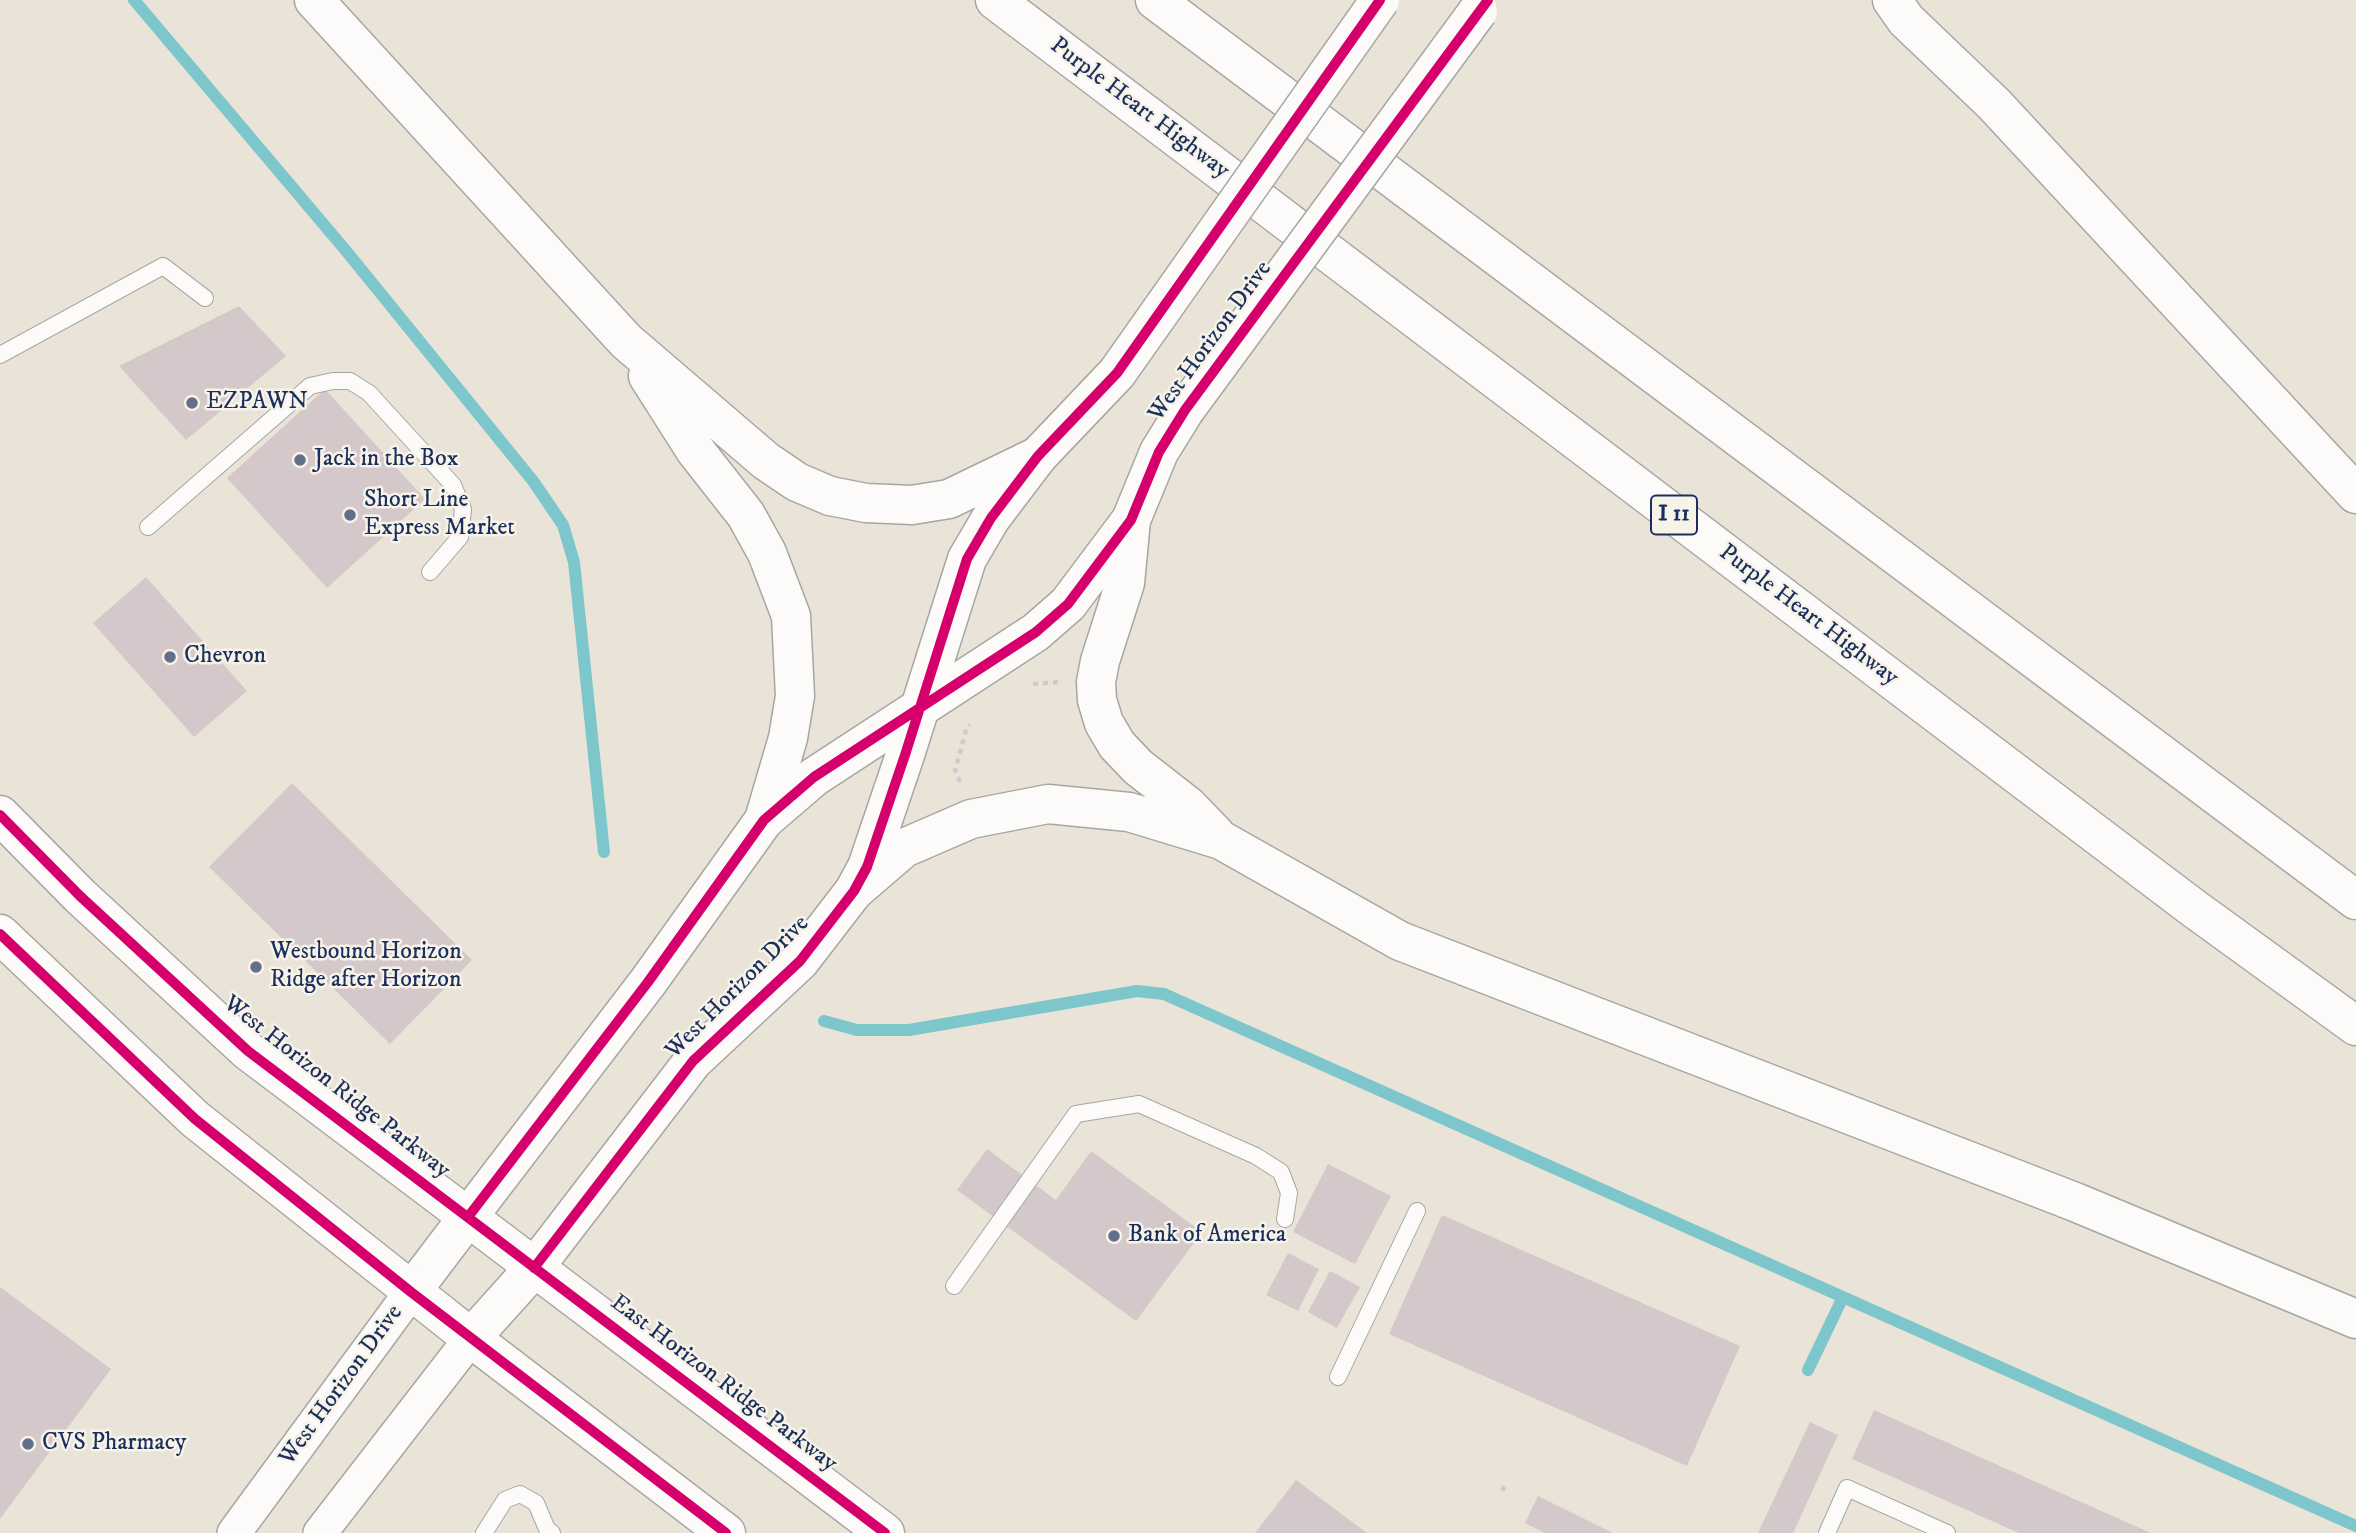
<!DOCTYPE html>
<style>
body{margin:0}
canvas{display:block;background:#e9e4d7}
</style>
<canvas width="2356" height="1533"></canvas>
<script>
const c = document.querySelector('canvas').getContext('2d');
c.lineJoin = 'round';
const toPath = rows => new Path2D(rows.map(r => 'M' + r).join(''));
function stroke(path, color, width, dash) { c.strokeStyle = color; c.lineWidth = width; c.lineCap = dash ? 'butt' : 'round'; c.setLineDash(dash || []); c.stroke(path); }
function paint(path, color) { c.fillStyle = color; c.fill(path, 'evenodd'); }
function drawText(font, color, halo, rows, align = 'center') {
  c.font = font + ' "IM FELL DW Pica",serif'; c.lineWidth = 5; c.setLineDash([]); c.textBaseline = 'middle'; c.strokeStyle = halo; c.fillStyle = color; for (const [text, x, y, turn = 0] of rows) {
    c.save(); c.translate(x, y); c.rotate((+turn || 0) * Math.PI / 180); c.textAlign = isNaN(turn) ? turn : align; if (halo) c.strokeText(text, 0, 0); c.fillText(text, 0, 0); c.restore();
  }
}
const stream = toPath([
 [134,0,347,252,533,481,563,525,574,562,604,852],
 [824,1021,857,1030,909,1030,1137,991,1164,994,2356,1526],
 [1808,1370,1843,1297]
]);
const building = toPath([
 [239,306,286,356,186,440,119,366],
 [325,389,425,499,327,588,227,478],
 [146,577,247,691,194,737,93,623],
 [292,783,472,960,390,1044,209,867],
 [987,1149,1056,1200,1091,1151,1202,1232,1136,1321,957,1190],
 [1328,1164,1391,1196,1355,1264,1293,1232],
 [1442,1215,1740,1346,1687,1466,1389,1334],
 [1288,1253,1319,1269,1298,1311,1266,1295],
 [1330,1271,1360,1287,1337,1328,1308,1312],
 [0,1287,111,1369,0,1519],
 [1874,1410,2151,1533,2019,1533,1852,1459],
 [1810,1422,1838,1435,1793,1533,1758,1533],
 [1296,1480,1367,1533,1255,1533],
 [1538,1496,1613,1533,1545,1533,1525,1523]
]);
const path = toPath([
 [1033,684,1059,682],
 [960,782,955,770,967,727,970,725],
 [1502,1491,1506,1484]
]);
const lane = toPath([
 [0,355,163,266,205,298],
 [148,527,310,386,333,381,350,381,369,393,453,485,463,509,460,537,430,572],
 [954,1286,1076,1114,1139,1104,1256,1156,1281,1172,1289,1193,1285,1219],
 [1338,1377,1417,1211],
 [484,1533,505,1500,520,1494,536,1503,547,1529,552,1533],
 [1827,1533,1847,1488,1947,1533]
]);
const street = toPath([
 [234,1533,411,1292],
 [320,1533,471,1338]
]);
const secondary = toPath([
 [411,1292,468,1217,885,1533],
 [471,1338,726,1533]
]);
const primary = toPath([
 [0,815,80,896,248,1051,468,1217,648,982,764,820,814,777,1036,632,1068,604,1131,520,1159,452,1185,410],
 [0,934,195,1119,471,1338,534,1268,693,1061,800,961,854,891,867,867,905,755,967,559,991,518,1038,456,1117,373]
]);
const highway = toPath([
 [314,0,626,341,766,461,797,482,830,496,866,503,912,505,949,499,1038,456],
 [995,0,2192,907,2356,1026],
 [1155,0,2356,900],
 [1892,0,1906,20,1994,104,2356,494],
 [648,376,695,450,746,515,767,553,791,616,795,696,788,738,764,820],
 [1131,520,1125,583,1100,661,1096,682,1097,700,1104,723,1117,745,1138,767,1188,806,1216,835],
 [854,891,904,848,971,819,1048,804,1129,812,1221,840,1400,941,2075,1202,2356,1319]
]);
const primaryBridge = toPath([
 [1117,373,1380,0],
 [1185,410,1478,11]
]);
const cycleway = toPath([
 [0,815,80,896,248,1051,885,1533],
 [0,934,195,1119,411,1292,726,1533],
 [468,1217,648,982,764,820,814,777,1036,632,1068,604,1131,520,1159,452,1185,410,1488,0],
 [534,1268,693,1061,800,961,854,891,867,867,905,755,967,559,991,518,1038,456,1117,373,1380,0]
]);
const markers = [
 [192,403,7,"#636e88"],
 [300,460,7,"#636e88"],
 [350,515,7,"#636e88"],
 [170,657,7,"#636e88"],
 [256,967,7,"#636e88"],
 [1114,1236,7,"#636e88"],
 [28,1444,7,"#636e88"]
];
const shields = [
 [1674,515,46]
];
const shieldNames = [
 ["I 11",1674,515]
];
const streetNames = [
 ["Purple Heart Highway",1139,109,37],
 ["West Horizon Drive",1211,342,-54],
 ["Purple Heart Highway",1808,616,37],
 ["West Horizon Drive",738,988,-45],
 ["West Horizon Ridge Parkway",336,1088,38],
 ["East Horizon Ridge Parkway",723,1384,37],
 ["West Horizon Drive",342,1386,-54]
];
const poiNames = [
 ["EZPAWN",206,403],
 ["Jack in the Box",314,460],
 ["Short Line",364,501],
 ["Express Market",364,529],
 ["Chevron",184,657],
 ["Westbound Horizon",270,953],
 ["Ridge after Horizon",270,981],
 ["Bank of America",1128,1236],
 ["CVS Pharmacy",42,1444]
];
stroke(stream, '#7cc6cc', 12);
paint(building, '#d4c8ca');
stroke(lane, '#a6a6a5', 18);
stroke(street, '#a6a6a5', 36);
stroke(secondary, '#a6a6a5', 41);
stroke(primary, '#a6a6a5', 41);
stroke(highway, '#a6a6a5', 41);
stroke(path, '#cbcccd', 4.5, [5, 5]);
stroke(lane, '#fcfbf9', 16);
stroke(street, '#fcfbf9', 33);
stroke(secondary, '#fcfbf9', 38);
stroke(primary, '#fcfbf9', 38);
stroke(highway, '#fcfbf9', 38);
stroke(primaryBridge, '#a6a6a5', 41, []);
stroke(primaryBridge, '#fcfbf9', 38);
stroke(cycleway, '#d6006c', 10);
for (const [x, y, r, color] of markers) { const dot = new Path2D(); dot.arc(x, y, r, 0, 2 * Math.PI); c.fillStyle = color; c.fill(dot); stroke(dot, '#f7f3e8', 2.5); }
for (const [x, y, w] of shields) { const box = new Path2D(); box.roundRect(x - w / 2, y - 19.5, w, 39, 5); c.fillStyle = '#f7f3e8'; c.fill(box); stroke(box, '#1b2f5e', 2); }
drawText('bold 23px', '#1b2f5e', null, shieldNames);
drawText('24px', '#1b2f5e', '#f7f3e8', streetNames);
drawText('24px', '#1b2f5e', '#f7f3e8', poiNames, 'left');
</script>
